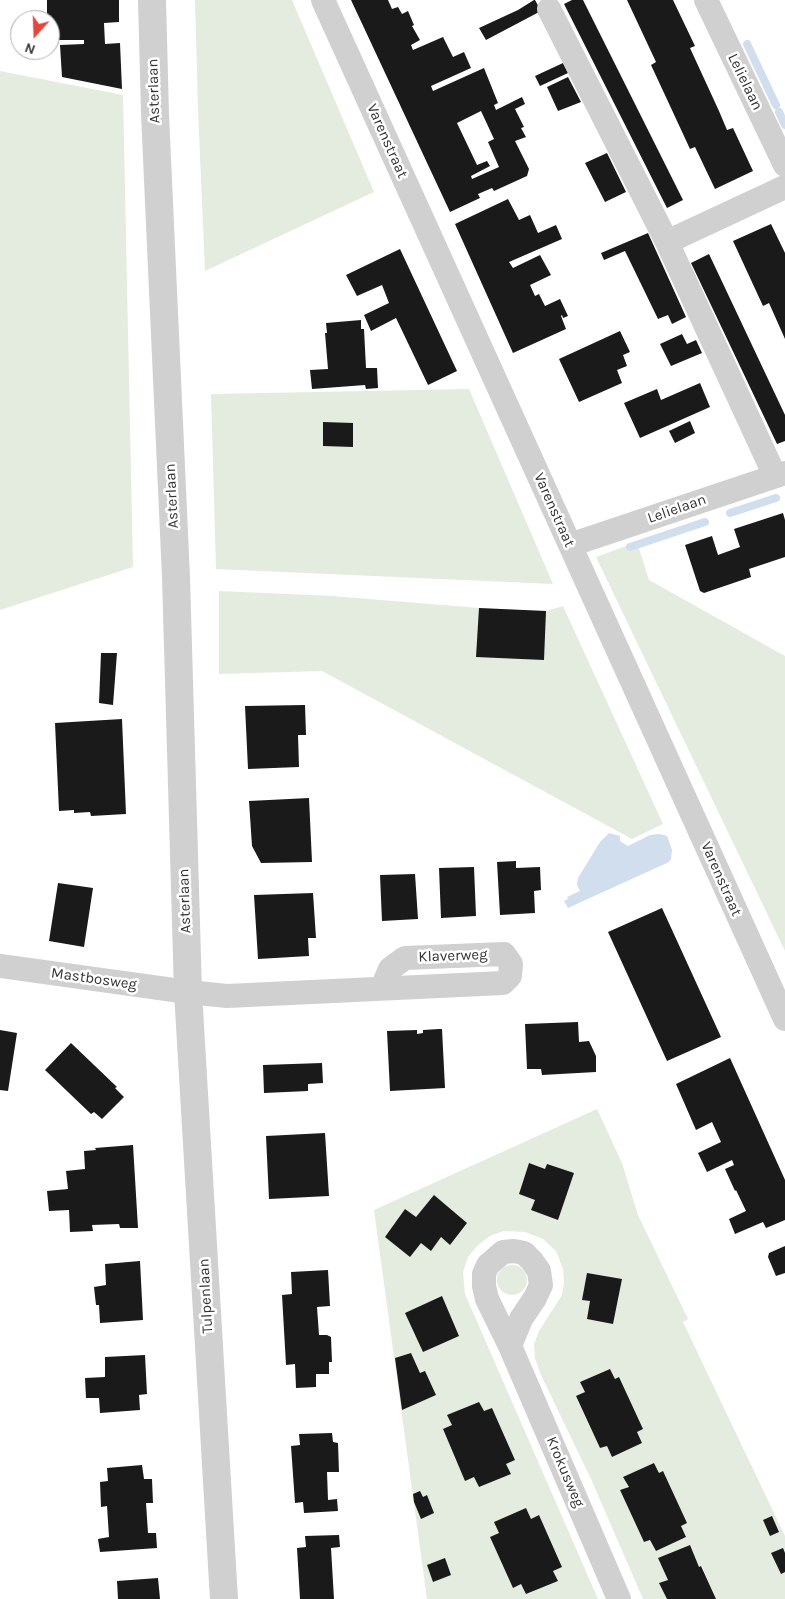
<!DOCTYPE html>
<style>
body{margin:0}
#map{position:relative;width:785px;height:1599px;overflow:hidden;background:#fff;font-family:Karla,sans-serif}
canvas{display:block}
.north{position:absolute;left:10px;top:10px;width:50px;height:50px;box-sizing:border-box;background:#fff;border:1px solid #adadad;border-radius:50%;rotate:200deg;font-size:14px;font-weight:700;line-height:20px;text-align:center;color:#333}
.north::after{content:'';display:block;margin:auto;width:18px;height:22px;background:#e2483d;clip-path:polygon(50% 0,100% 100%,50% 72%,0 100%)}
</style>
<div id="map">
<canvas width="785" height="1599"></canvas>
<div class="north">N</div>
</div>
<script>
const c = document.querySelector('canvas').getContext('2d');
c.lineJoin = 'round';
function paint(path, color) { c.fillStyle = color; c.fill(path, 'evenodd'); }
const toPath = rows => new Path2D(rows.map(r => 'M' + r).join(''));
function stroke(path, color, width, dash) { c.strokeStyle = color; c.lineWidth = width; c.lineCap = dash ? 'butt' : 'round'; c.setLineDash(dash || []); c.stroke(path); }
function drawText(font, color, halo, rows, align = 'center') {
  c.font = font + ' Karla,sans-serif'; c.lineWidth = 5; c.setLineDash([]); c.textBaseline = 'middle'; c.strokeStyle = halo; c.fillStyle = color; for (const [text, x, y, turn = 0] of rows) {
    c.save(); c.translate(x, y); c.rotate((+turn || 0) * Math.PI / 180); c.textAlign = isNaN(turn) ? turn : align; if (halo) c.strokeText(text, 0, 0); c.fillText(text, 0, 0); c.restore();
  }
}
const green = toPath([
 [195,0,292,0,374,192,205,271,198,110],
 [0,71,123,95,133,567,0,610],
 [469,389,553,584,216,569,211,394],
 [637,542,649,580,785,656,785,951,596,557],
 [219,591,332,596,479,608,546,611,563,606,663,824,632,839,322,671,219,674],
 [597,1109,622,1163,638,1215,688,1319,683,1322,785,1536,785,1599,716,1599,702,1566,699,1567,689,1545,658,1558,668,1580,660,1583,667,1599,643,1599,591,1479,540,1373,535,1358,534,1344,539,1331,562,1295,564,1282,563,1269,556,1251,543,1239,525,1232,504,1231,490,1236,478,1245,468,1257,463,1272,465,1294,598,1599,427,1599,374,1210],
 [610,1369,615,1379,619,1377,642,1429,637,1432,642,1443,612,1457,607,1446,600,1448,576,1397,585,1392,580,1382],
 [478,1402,484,1411,492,1408,515,1460,506,1464,511,1474,479,1487,474,1477,465,1480,443,1430,452,1425,448,1415],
 [654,1463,686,1523,681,1526,686,1537,656,1551,650,1540,644,1542,620,1490,629,1487,624,1477],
 [526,1509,531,1519,539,1515,562,1566,553,1571,558,1581,527,1594,521,1584,513,1588,490,1537,499,1533],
 '497 1280a15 15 0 1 1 30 0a15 15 0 1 1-30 0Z'
]);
const water = toPath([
 [609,833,620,836,620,841,628,846,650,835,660,834,667,836,672,850,671,859,669,862,568,908,564,901,568,899,567,897,580,891,577,885,578,878,600,842]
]);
const stream = toPath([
 [747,44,776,105],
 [779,112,785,125],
 [730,513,776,498],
 [630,547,705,522]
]);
const building = toPath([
 [47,0,119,0,119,22,104,23,105,44,120,43,122,89,62,77,60,45,84,44,84,40,50,40,50,20,47,20],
 [351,0,388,0,392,9,398,7,402,14,408,11,414,25,412,26,420,40,411,45,413,50,443,37,453,57,464,52,471,68,431,86,433,91,484,68,498,103,494,105,496,110,522,97,525,104,515,109,524,127,521,128,526,137,515,141,529,169,527,176,494,191,492,188,478,194,480,198,450,212],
 [481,111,494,139,488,142,499,167,472,179,471,176,490,166,487,161,477,165,457,123],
 [534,0,535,0,541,11,486,40,479,28,518,10],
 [572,0,583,0,683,200,667,208,564,4],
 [627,0,673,0,695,46,690,48,719,111,727,130,733,128,753,171,715,189,695,147,690,149,671,108,651,65,656,62],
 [563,63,568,73,540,86,535,76],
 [568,77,581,102,558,111,547,87],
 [607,153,626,192,605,202,585,163],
 [508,199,519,220,530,215,538,233,556,225,562,239,509,262,513,268,540,255,551,275,530,285,535,296,539,294,545,306,560,299,568,316,563,318,562,315,561,316,566,329,513,353,455,224],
 [771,224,785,253,785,339,769,303,763,306,733,241],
 [648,233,686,317,672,324,668,315,658,319,625,251,604,260,601,253],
 [400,249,457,371,428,385,396,318,371,331,364,315,389,303,382,285,357,296,346,275],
 [709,254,785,415,785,441,777,444,691,263],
 [361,320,361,329,364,329,366,368,377,368,378,388,366,389,365,385,312,389,310,370,328,369,325,333,327,333,326,323],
 [620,331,630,352,623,355,627,366,617,370,622,383,579,402,559,359],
 [682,334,687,344,696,340,702,353,671,366,660,344],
 [700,383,710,407,640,438,624,403,657,389,661,400],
 [690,421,695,433,675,443,669,431],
 [323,422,353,423,353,447,323,446],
 [783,513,785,520,785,557,749,569,751,577,704,593,700,591,685,545,712,536,718,555,740,547,734,529],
 [479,608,546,611,544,660,476,657],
 [101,653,117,653,113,705,99,703],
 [305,705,306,735,298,735,299,767,248,769,245,706],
 [122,719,126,814,91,816,90,812,74,813,74,810,59,811,55,723],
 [309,798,312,862,261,863,252,846,249,801],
 [516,861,516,868,540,867,541,890,534,891,535,913,500,915,497,862],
 [474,867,476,916,441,918,439,868],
 [415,874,418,919,382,921,380,875],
 [58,883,93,888,84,947,49,941],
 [313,893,316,938,308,938,309,956,258,959,254,895],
 [662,908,721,1037,667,1061,608,932],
 [578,1022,579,1042,589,1041,596,1056,596,1072,542,1075,541,1069,527,1069,525,1024],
 [439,1029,442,1029,445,1088,390,1091,387,1031,417,1030,417,1034,423,1033,423,1030],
 [0,1030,17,1033,8,1091,0,1090],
 [71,1043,117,1087,115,1088,124,1097,102,1119,94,1112,91,1114,45,1070],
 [730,1058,785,1180,785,1220,766,1228,763,1222,735,1234,729,1219,746,1211,736,1190,735,1191,725,1169,734,1165,732,1160,707,1172,698,1153,721,1142,712,1122,696,1130,676,1084],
 [322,1063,323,1083,308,1084,308,1091,264,1093,263,1065],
 [325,1133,329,1196,269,1199,266,1136],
 [133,1145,138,1228,120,1228,119,1224,92,1225,93,1231,70,1232,69,1210,49,1211,47,1191,68,1189,66,1171,85,1169,84,1151,96,1150,95,1148],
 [529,1163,545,1169,547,1164,574,1173,558,1220,531,1210,535,1200,519,1194],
 [434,1195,467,1223,450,1245,441,1237,431,1251,421,1243,410,1257,385,1237,405,1209,416,1217],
 [785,1246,785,1273,776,1276,768,1257,769,1253],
 [140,1261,143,1320,100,1323,99,1305,96,1305,94,1287,106,1285,105,1264],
 [328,1270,330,1306,317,1307,319,1335,327,1335,331,1337,332,1362,329,1362,329,1374,316,1374,316,1387,296,1388,295,1364,286,1365,282,1295,292,1294,291,1272],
 [587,1273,622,1279,613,1324,587,1319,590,1301,582,1300],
 [442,1296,459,1336,423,1352,405,1313],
 [411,1353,420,1373,425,1371,436,1395,402,1410,395,1358],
 [145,1355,147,1394,139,1395,140,1410,100,1413,99,1398,86,1398,85,1378,105,1377,105,1357],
 [610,1369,615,1379,619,1377,643,1429,637,1432,642,1443,612,1457,607,1446,600,1448,576,1396,585,1392,580,1382],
 [479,1402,484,1411,492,1408,515,1460,506,1464,511,1474,479,1487,474,1477,465,1481,443,1429,452,1425,447,1415],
 [332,1433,333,1442,338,1443,339,1472,327,1472,328,1500,337,1499,338,1511,304,1513,303,1502,295,1503,291,1446,300,1445,299,1434],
 [654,1463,659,1473,663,1471,687,1523,681,1526,686,1537,656,1551,650,1540,644,1542,620,1490,629,1487,623,1477],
 [142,1465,144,1479,152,1479,153,1503,146,1503,148,1533,156,1533,157,1548,100,1552,98,1539,109,1537,107,1506,101,1507,100,1482,108,1481,107,1468],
 [420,1491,423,1497,427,1495,434,1513,421,1519,414,1502,413,1494],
 [526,1508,531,1519,539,1515,562,1567,553,1571,558,1581,526,1594,521,1584,513,1588,490,1537,499,1533,494,1522],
 [772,1516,779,1532,770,1536,763,1520],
 [339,1535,340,1547,331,1548,334,1599,300,1599,297,1548,306,1547,305,1536],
 [690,1545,699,1567,701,1566,716,1599,667,1599,659,1583,668,1580,658,1558],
 [783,1548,785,1553,785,1572,781,1574,771,1553],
 [445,1558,451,1575,433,1582,427,1565],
 [158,1578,160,1599,118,1599,117,1581]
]);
const minor = toPath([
 [323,0,785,1019],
 [706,0,785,165],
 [549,9,667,242,775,476],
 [667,242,785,187],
 [570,545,785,473],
 [0,966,188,992,227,996,503,983,510,976,511,964,504,954,405,958,390,969,382,988],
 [510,1346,521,1319,535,1298,541,1285,539,1271,532,1261,524,1253,514,1251,503,1252,488,1265,484,1274,484,1286,487,1299,510,1346,619,1599]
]);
const tertiary = toPath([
 [152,0,155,114,176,577,188,992,224,1599]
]);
const streetNames = [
 ["Lelielaan",745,82,64],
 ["Asterlaan",154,91,-92],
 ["Varenstraat",387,141,66],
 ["Asterlaan",172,496,-93],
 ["Lelielaan",677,509,-19],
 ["Varenstraat",554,510,66],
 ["Varenstraat",721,879,66],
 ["Asterlaan",185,901,-92],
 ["Klaverweg",453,956,-2],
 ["Mastbosweg",94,979,8],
 ["Tulpenlaan",206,1296,-93],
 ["Krokusweg",565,1472,67]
];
paint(green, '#e4ecdf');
paint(water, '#d0deed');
stroke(stream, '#d0deed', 8);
paint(building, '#1a1a1a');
stroke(minor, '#d0d0d0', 24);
stroke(tertiary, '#d0d0d0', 28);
drawText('15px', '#333', '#fff', streetNames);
</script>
